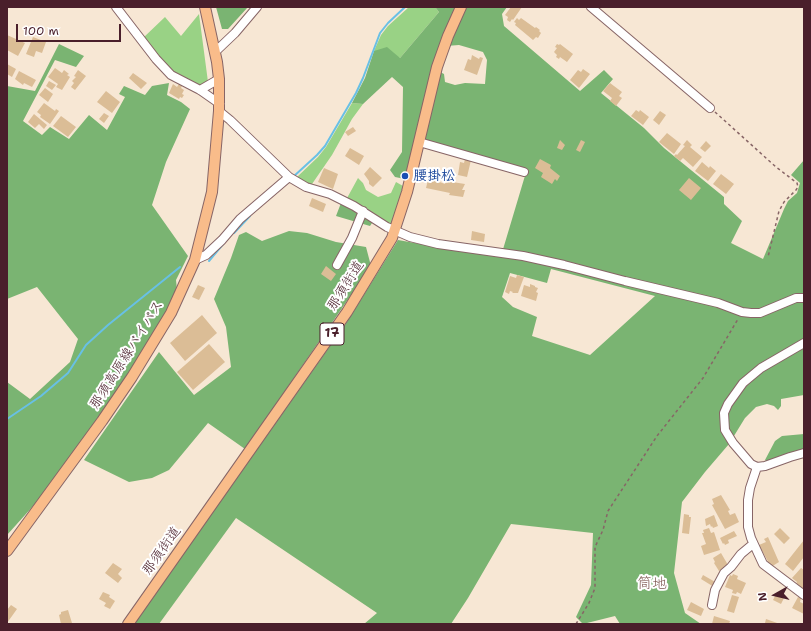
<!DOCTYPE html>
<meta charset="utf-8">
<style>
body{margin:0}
#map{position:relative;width:811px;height:631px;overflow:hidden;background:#f7e7d4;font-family:"Shantell Sans",sans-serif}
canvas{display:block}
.frame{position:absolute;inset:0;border:8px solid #4a1f2b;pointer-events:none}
.north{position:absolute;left:755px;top:575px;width:40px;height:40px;-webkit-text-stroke:3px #fff;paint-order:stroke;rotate:262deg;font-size:11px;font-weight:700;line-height:16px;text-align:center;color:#4a1f2b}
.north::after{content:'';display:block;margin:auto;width:14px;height:18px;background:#4a1f2b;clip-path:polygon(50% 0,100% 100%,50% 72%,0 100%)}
.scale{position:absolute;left:16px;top:24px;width:105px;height:18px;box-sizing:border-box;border:2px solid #4a1f2b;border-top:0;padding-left:5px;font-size:12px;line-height:14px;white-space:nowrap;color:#4a1f2b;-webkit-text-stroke:3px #fff;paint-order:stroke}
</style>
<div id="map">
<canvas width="811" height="631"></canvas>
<div class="frame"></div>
<div class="north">N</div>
<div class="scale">100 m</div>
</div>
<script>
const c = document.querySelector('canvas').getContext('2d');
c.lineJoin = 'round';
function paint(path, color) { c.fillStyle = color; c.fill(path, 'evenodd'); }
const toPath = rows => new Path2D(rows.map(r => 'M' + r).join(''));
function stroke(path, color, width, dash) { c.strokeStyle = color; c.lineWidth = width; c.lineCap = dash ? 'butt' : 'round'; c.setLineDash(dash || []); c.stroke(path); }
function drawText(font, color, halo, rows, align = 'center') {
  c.font = font + ' "Shantell Sans","Klee One",sans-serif'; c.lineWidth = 4; c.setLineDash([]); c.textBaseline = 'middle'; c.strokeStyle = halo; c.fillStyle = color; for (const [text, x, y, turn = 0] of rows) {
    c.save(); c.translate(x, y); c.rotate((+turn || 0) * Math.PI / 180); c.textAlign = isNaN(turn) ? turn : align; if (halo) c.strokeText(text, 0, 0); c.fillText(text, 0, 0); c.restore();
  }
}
const green = toPath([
 [409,7,435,7,439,12,400,58,374,51,381,35,388,26],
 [199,14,208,82,200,86,177,77,143,38,165,17,181,36],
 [352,103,363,104,352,119,332,155,312,184,306,184,297,177,318,157,326,147],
 [358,178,363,183,366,190,378,197,391,193,396,182,403,186,397,210,390,225,346,200]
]);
const forest = toPath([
 [216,7,248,7,228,29,222,29],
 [435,7,507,7,502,14,504,26,580,91,604,70,613,79,601,93,644,128,664,148,724,197,724,204,742,221,731,243,763,259,784,209,788,201,797,193,800,183,791,175,804,160,804,395,781,399,781,406,778,410,774,406,767,404,756,407,745,418,729,444,705,472,682,502,674,573,685,613,701,624,620,624,615,616,583,624,576,617,591,585,593,533,511,524,468,598,451,624,364,624,377,613,236,518,159,624,134,624,347,322,398,240,432,246,501,256,527,169,424,141,440,72,444,74,445,82,455,85,465,83,485,84,487,60,483,52,459,45,446,46,430,84,405,179,395,177,390,170,402,152,403,87,392,77,363,104,352,103,365,78,374,51,387,47,400,58,439,12],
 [551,269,655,296,590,355,532,336,537,317,513,307,502,297,510,273,547,283],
 [59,44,84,56,76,67,55,60,23,121,42,135,50,127,69,139,89,115,107,130,125,97,119,94,124,86,145,95,152,86,169,83,167,95,181,102,190,109,166,162,152,205,188,256,176,280,177,290,162,320,130,374,73,454,34,505,7,535,7,382,30,399,70,362,78,339,37,287,7,299,7,86,35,91],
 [341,203,368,220,372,223,370,226,336,216],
 [289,231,307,233,336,242,366,247,371,266,245,449,208,423,169,470,152,478,129,482,84,460,159,352,194,395,231,367,226,327,214,299,231,258,239,235,246,232,262,241],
 [804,434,804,452,767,462,765,460,775,441,782,436]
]);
const stream = toPath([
 [293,177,317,155,325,146,356,93,363,78,380,33,388,23,405,7],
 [234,233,250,216],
 [209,261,224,243],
 [7,419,41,396,68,373,86,345,108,325,180,267]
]);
const building = toPath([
 [511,7,522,7,513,20,512,19,510,22,507,20,508,17,505,15],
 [517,18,519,20,521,18,535,28,536,27,540,30,539,31,541,33,538,38,536,37,533,40,515,25,516,23,514,22],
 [7,35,25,43,18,56,7,50],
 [33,37,46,42,42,53,36,51,34,57,26,54],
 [557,44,559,45,560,44,573,54,567,62,560,57,559,59,556,57,557,55,554,52,557,48,555,47],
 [472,55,479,59,480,57,483,58,477,75,464,70,468,59,471,60],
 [7,64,16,69,12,77,7,74],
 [55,68,62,73,64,70,69,74,67,75,70,77,62,90,56,87,58,84,48,77],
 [583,69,590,74,579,88,570,80,578,70,581,72],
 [78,70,86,76,75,90,71,87,74,83,72,81,76,77,74,76],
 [19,71,36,80,32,87,24,83,23,85,15,79],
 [133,73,147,83,141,89,129,78],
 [49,81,56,85,52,90,46,86],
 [610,83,622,92,619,96,622,98,616,106,610,101,612,98,603,91],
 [173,84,177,87,179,84,182,86,181,88,184,90,182,94,184,95,182,98,180,97,179,99,169,93],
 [45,88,53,94,48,102,39,95],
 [106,91,120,102,112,113,97,102],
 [44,103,55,111,56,109,59,111,50,124,40,117,41,115,37,112],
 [636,110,639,112,640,110,649,117,643,125,631,116],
 [660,111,666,115,659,125,653,120],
 [104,113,109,116,104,123,99,119],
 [34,114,47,125,44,129,39,124,35,128,28,122],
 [61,116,76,127,68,137,53,126],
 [353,127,356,131,348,136,345,132],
 [667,133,681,144,674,154,659,142],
 [560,140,565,145,562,150,557,148],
 [581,140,585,142,580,152,576,150],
 [687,140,692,145,690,147,702,157,693,167,683,158,680,161,674,156,676,154,677,155,685,146,683,145],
 [706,141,711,146,705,152,700,148],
 [350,148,364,156,359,165,345,156],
 [465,159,471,160,467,177,458,175,460,162,464,163],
 [540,159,551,165,550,168,560,176,557,181,555,179,552,184,541,177,543,173,535,168],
 [702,162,709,168,710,166,716,171,708,181,695,171],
 [370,167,382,178,373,187,369,184,369,181,364,174],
 [324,168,338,174,333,189,318,182],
 [721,174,734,184,726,194,713,184],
 [689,178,701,188,691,200,679,190],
 [428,180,437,180,437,181,445,184,446,181,465,184,462,190,465,190,463,197,449,195,450,193,426,188],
 [312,198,326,204,323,212,309,206],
 [472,231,485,234,484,242,471,240],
 [326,266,336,274,331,281,321,274],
 [517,275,524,277,518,293,512,293,513,292,510,291,509,294,505,292,510,276,516,278],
 [530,284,535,286,535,287,538,288,536,292,538,293,536,301,521,296,524,285,530,287],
 [198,285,205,288,199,300,192,297],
 [202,315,217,333,185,361,170,343],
 [209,344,225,362,193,390,177,372],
 [721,495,730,510,728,511,730,515,735,513,739,522,725,529,712,505,714,504,712,499],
 [684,514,689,515,689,517,691,517,689,534,682,533],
 [714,515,718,526,713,528,712,526,711,527,710,524,706,526,705,519],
 [709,528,711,533,714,532,720,550,704,555,701,546,706,544,702,533,704,533,703,530],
 [780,528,790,538,784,544,774,534],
 [734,531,737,536,728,540,729,543,725,545,724,543,723,544,720,538],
 [768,537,779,562,771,567,759,545,766,542,764,539],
 [804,540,804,557,793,571,785,564],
 [721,553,728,565,719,571,714,563,715,562,713,558],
 [113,563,122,569,118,574,122,578,118,583,105,573],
 [801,568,804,570,804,589,803,588,801,590,795,586,797,582,792,578],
 [733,574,738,576,737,579,746,583,741,594,737,592,736,594,732,593,733,590,725,587,730,575,732,576],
 [703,575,717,583,714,587,701,579],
 [103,592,110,595,109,597,115,601,110,609,104,606,106,603,99,599],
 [776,594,784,598,781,604,773,600],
 [732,595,739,597,734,613,727,611],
 [798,597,801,598,800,602,804,604,804,614,792,608],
 [691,602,704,609,701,616,687,610],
 [11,605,17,609,7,623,7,610],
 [68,610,72,623,61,624,59,615,61,614,61,612],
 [714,616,730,621,729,624,712,624],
 [766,619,780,624,765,623]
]);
const path = toPath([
 [715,112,776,167,797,183,798,187,796,190,784,202,779,211,768,257],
 [576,624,589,603,595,588,595,547,603,530,608,511,657,436,703,378,738,319]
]);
const minor = toPath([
 [116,7,156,59,171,75,200,90,220,104],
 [591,7,710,108],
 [215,52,235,33,257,7],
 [200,90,219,79],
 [219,111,230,120,289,177,306,187,330,194,354,206,387,227,410,237,438,244,523,256,564,265,625,281,718,303,742,312,751,313,760,313,796,298,804,298],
 [419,142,524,172],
 [195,260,206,255,222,240,240,219,289,177],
 [337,265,352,238,363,211],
 [804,343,761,368,743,383,728,404,724,413,725,430,733,443,751,464,757,467,765,466,790,457,804,453],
 [757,467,750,488,748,500,748,527,751,538,763,564,804,595],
 [712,605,715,590,724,573,731,567,741,554,753,544]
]);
const major = toPath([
 [7,551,102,421,132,377,171,313,195,260,212,192,219,111,219,79,217,62,205,7],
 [128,624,347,312,392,238,407,192,437,67,448,36,461,7]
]);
const markers = [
 [405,176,4,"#1a4fb4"]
];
const shields = [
 [332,334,24]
];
const shieldNames = [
 ["17",332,334]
];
const transitNames = [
 ["腰掛松",413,176]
];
const streetNames = [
 ["那須街道",346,286,-58],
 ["那須高原線バイパス",127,355,-58],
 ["那須街道",162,551,-55]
];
const neighbourhoodNames = [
 ["筒地",652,584]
];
paint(green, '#99d285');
paint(forest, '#7ab472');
stroke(stream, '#68c0e5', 2);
paint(building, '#dbbd96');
stroke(minor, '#876566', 10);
stroke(major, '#876566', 12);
stroke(path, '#876566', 1.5, [3, 3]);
stroke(minor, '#fff', 8);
stroke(major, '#f9bc8a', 10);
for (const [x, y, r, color] of markers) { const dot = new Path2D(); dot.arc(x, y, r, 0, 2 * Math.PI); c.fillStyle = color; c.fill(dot); stroke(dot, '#fff', 1.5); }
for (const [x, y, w] of shields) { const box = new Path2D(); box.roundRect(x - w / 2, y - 11, w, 22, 3); c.fillStyle = '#fff'; c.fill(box); stroke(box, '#4a1f2b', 1); }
drawText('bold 13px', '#4a1f2b', null, shieldNames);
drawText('bold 14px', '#164399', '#fff', transitNames, 'left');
drawText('14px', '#4a1f2b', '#fff', streetNames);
drawText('15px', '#7d5650', '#fff', neighbourhoodNames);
</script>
